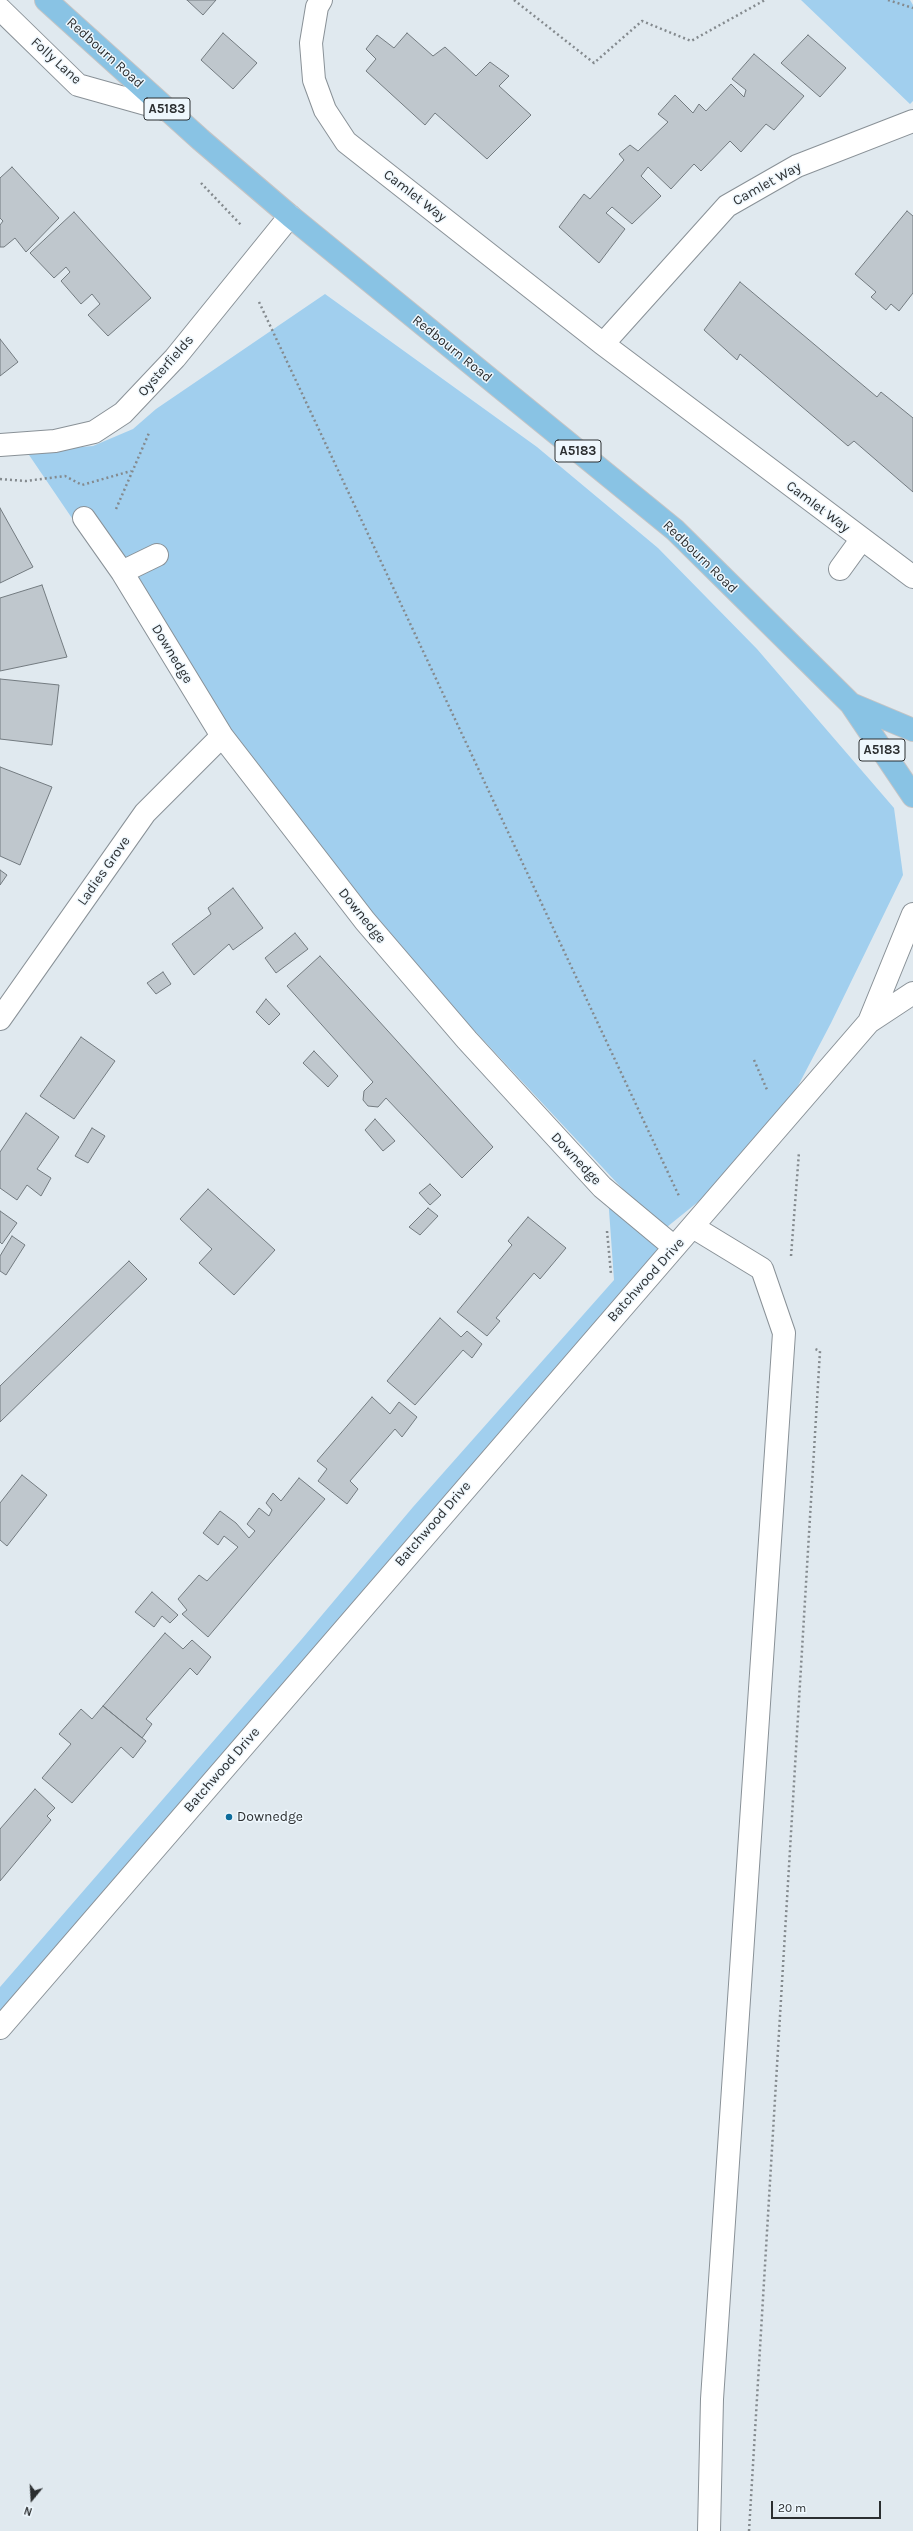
<!DOCTYPE html>
<style>
body{margin:0}
#map{position:relative;width:913px;height:2531px;overflow:hidden;background:#e0e9ef;font-family:Karla,sans-serif}
canvas{display:block}
.north{position:absolute;left:12px;top:2479px;width:40px;height:40px;-webkit-text-stroke:3px #eef7fd;paint-order:stroke;rotate:198deg;font-size:11px;font-weight:700;line-height:16px;text-align:center;color:#2b2e30}
.north::after{content:'';display:block;margin:auto;width:14px;height:18px;background:#2b2e30;clip-path:polygon(50% 0,100% 100%,50% 72%,0 100%)}
.scale{position:absolute;left:771px;top:2501px;width:110px;height:18px;box-sizing:border-box;border:2px solid #2b2e30;border-top:0;padding-left:5px;font-size:12px;line-height:14px;white-space:nowrap;color:#2b2e30;-webkit-text-stroke:3px #eef7fd;paint-order:stroke}
</style>
<div id="map">
<canvas width="913" height="2531"></canvas>
<div class="north">N</div>
<div class="scale">20 m</div>
</div>
<script>
const c = document.querySelector('canvas').getContext('2d');
c.lineJoin = 'round';
function paint(path, color) { c.fillStyle = color; c.fill(path, 'evenodd'); }
const toPath = rows => new Path2D(rows.map(r => 'M' + r).join(''));
function stroke(path, color, width, dash) { c.strokeStyle = color; c.lineWidth = width; c.lineCap = dash ? 'butt' : 'round'; c.setLineDash(dash || []); c.stroke(path); }
function drawText(font, color, halo, rows, align = 'center') {
  c.font = font + ' Karla,sans-serif'; c.lineWidth = 3; c.setLineDash([]); c.textBaseline = 'middle'; c.strokeStyle = halo; c.fillStyle = color; for (const [text, x, y, turn = 0] of rows) {
    c.save(); c.translate(x, y); c.rotate((+turn || 0) * Math.PI / 180); c.textAlign = isNaN(turn) ? turn : align; if (halo) c.strokeText(text, 0, 0); c.fillText(text, 0, 0); c.restore();
  }
}
const green = toPath([
 [801,0,910,0,913,5,913,101,910,104],
 [325,294,537,447,658,548,757,649,894,808,903,875,831,1023,766,1147,662,1231,370,919,80,530,27,452,93,446,133,429,156,409],
 [608,1196,672,1263,0,2038,0,1987,301,1640,413,1507,614,1280]
]);
const building = toPath([
 [187,0,216,0,203,15,187,0],
 [223,33,257,63,233,89,201,60,223,33],
 [407,33,433,56,445,47,476,76,490,62,509,76,499,86,531,115,487,159,435,113,425,125,366,71,376,59,366,49,377,35,394,48,407,33],
 [808,35,846,68,820,97,781,63,808,35],
 [754,54,804,96,774,130,766,124,741,152,730,141,701,171,694,164,671,189,648,167,641,176,661,196,632,224,612,207,606,213,625,229,599,263,559,227,584,194,590,199,624,160,619,154,630,145,638,151,668,122,658,114,675,95,693,113,699,104,706,111,731,84,744,97,746,90,732,79,754,54],
 [12,167,59,218,26,252,15,238,4,247,0,247,0,225,3,221,0,218,0,178,12,167],
 [907,211,913,216,913,293,899,311,891,304,886,310,871,297,876,292,855,274,907,211],
 [74,212,151,298,108,336,88,315,100,304,92,294,81,304,61,281,70,272,66,267,54,278,30,253,74,212],
 [740,282,877,397,881,392,913,418,913,492,854,441,848,446,740,354,737,360,704,330,740,282],
 [0,339,18,362,0,376,0,339],
 [0,508,33,567,0,583,0,508],
 [42,585,67,657,0,671,0,598,42,585],
 [0,679,59,685,52,745,0,739,0,679],
 [0,767,52,787,20,865,0,856,0,767],
 [0,870,7,875,0,885,0,870],
 [233,888,263,928,233,950,229,944,194,975,172,944,211,914,208,908,233,888],
 [295,933,308,949,276,973,265,958,295,933],
 [320,956,493,1147,462,1178,386,1098,378,1107,368,1106,363,1100,364,1091,373,1082,287,986,320,956],
 [163,972,171,984,156,994,147,983,163,972],
 [266,999,280,1014,269,1025,256,1012,266,999],
 [81,1037,115,1061,74,1119,40,1096,81,1037],
 [314,1051,338,1076,328,1087,303,1063,314,1051],
 [26,1113,59,1137,37,1169,51,1178,41,1196,27,1185,17,1200,0,1188,0,1152,26,1113],
 [375,1119,395,1141,383,1151,365,1130,375,1119],
 [92,1128,105,1136,88,1163,75,1156,92,1128],
 [430,1184,441,1195,430,1205,419,1193,430,1184],
 [208,1189,275,1250,234,1295,199,1263,212,1249,180,1219,208,1189],
 [428,1208,438,1216,420,1235,409,1227,428,1208],
 [0,1211,17,1223,2,1244,0,1242,0,1211],
 [528,1217,566,1248,540,1279,534,1273,496,1318,500,1321,487,1336,457,1312,512,1245,508,1241,528,1217],
 [12,1236,25,1245,6,1275,0,1271,0,1256,12,1236],
 [129,1261,147,1279,0,1422,0,1386,129,1261],
 [440,1318,461,1337,467,1331,482,1344,472,1358,463,1350,415,1405,387,1381,440,1318],
 [372,1397,390,1414,399,1402,417,1417,402,1437,395,1429,350,1481,358,1489,347,1504,318,1481,327,1469,317,1461,372,1397],
 [22,1475,47,1495,7,1546,0,1540,0,1503,22,1475],
 [299,1478,325,1499,208,1637,182,1614,187,1610,178,1599,199,1575,207,1581,238,1547,224,1536,218,1545,203,1533,220,1511,236,1523,249,1538,255,1531,247,1524,259,1508,269,1516,272,1510,266,1503,273,1493,281,1501,299,1478],
 [152,1592,178,1615,170,1623,162,1616,154,1627,135,1612,152,1592],
 [165,1633,183,1649,192,1640,211,1657,197,1675,190,1668,146,1719,152,1724,142,1738,103,1706,165,1633],
 [103,1706,146,1741,133,1758,121,1747,72,1803,42,1778,71,1744,59,1734,81,1709,92,1719,103,1706],
 [35,1789,55,1808,47,1816,51,1820,0,1881,0,1829,35,1789]
]);
const path = toPath([
 [514,0,594,63,642,21,691,41,765,0],
 [888,0,913,8],
 [201,183,242,226],
 [259,302,679,1196],
 [0,479,26,481,65,476,82,485,131,471],
 [116,509,149,433],
 [754,1060,768,1092],
 [607,1231,611,1274],
 [791,1256,799,1152],
 [749,2531,820,1351,815,1349]
]);
const minor = toPath([
 [321,0,317,7,311,43,314,80,325,110,346,142,603,344,913,577],
 [0,9,78,85,167,110],
 [603,344,727,206,797,166,913,121],
 [0,445,55,441,94,432,123,413,175,358,290,216],
 [84,518,122,572,222,736,365,921,467,1040,602,1187,674,1247],
 [840,569,861,540],
 [122,572,157,555],
 [0,1019,145,813,222,736],
 [869,1022,913,914],
 [693,1227,762,1269,784,1333,712,2399,709,2531],
 [0,2028,869,1022,913,993]
]);
const major = toPath([
 [46,0,201,140,290,216,675,530,851,704,913,796],
 [851,704,913,730]
]);
const markers = [
 [229,1817,4,"#0d6c9b"]
];
const shields = [
 [167,109,46],
 [578,451,46],
 [882,750,46]
];
const shieldNames = [
 ["A5183",167,109],
 ["A5183",578,451],
 ["A5183",882,750]
];
const streetNames = [
 ["Redbourn Road",105,53,42],
 ["Folly Lane",56,61,42],
 ["Camlet Way",767,184,-29],
 ["Camlet Way",415,196,38],
 ["Redbourn Road",452,349,39],
 ["Oysterfields",166,366,-49],
 ["Camlet Way",818,507,37],
 ["Redbourn Road",700,557,44],
 ["Downedge",172,654,59],
 ["Ladies Grove",104,871,-55],
 ["Downedge",362,916,51],
 ["Downedge",576,1159,47],
 ["Batchwood Drive",646,1280,-48],
 ["Batchwood Drive",433,1524,-49],
 ["Batchwood Drive",222,1770,-49]
];
const poiNames = [
 ["Downedge",237,1817]
];
paint(green, '#a1cfee');
paint(building, '#bfc7cd');
stroke(building, '#737b80', 1);
stroke(minor, '#899197', 24);
stroke(major, '#c4c4c5', 24);
stroke(path, '#848a8e', 2.5, [2, 3]);
stroke(minor, '#fff', 22);
stroke(major, '#89c3e4', 22);
for (const [x, y, r, color] of markers) { const dot = new Path2D(); dot.arc(x, y, r, 0, 2 * Math.PI); c.fillStyle = color; c.fill(dot); stroke(dot, '#eef7fd', 1.5); }
for (const [x, y, w] of shields) { const box = new Path2D(); box.roundRect(x - w / 2, y - 11, w, 22, 3); c.fillStyle = '#eef7fd'; c.fill(box); stroke(box, '#2b2e30', 1); }
drawText('bold 13px', '#2b2e30', null, shieldNames);
drawText('14px', '#2b2e30', '#eef7fd', streetNames);
drawText('14px', '#2b2e30', '#eef7fd', poiNames, 'left');
</script>
